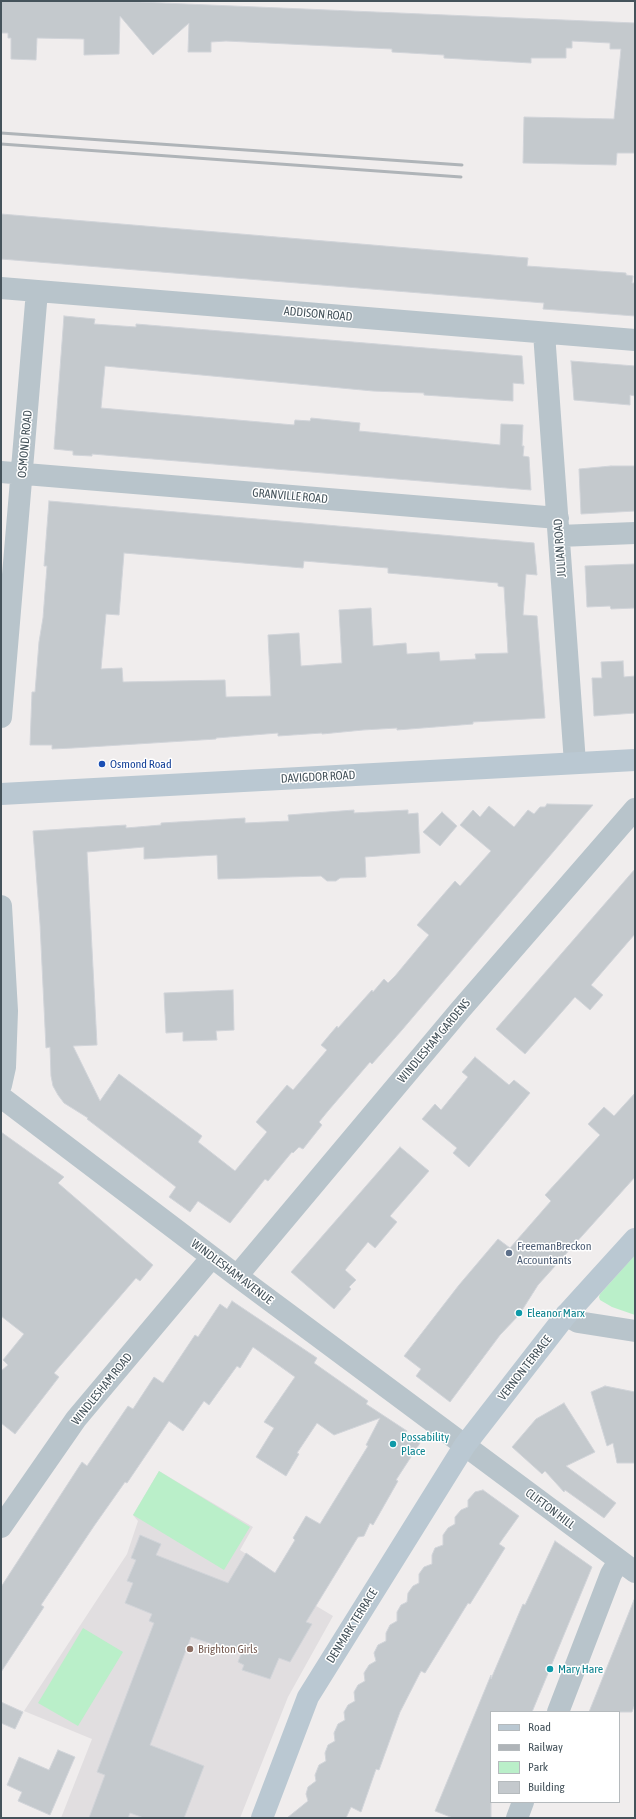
<!DOCTYPE html>
<style>
body{margin:0}
#map{position:relative;width:636px;height:1819px;overflow:hidden;background:#f0eded;font-family:"Asap Condensed",sans-serif}
canvas{display:block}
.frame{position:absolute;inset:0;border:2px solid #45535b;pointer-events:none}
.legend{position:absolute;left:490px;top:1711px;width:130px;height:92px;box-sizing:border-box;background:#fff;border:1px solid #b5babd;margin:0;padding:5px 7px;list-style:none;font-size:12px;color:#45535b}
.legend li{display:flex;align-items:center;gap:8px;height:20px}
.legend b{width:20px;border:1px solid #b5babd}
</style>
<div id="map">
<canvas width="636" height="1819"></canvas>
<div class="frame"></div>
<ul class="legend">
<li><b style="height:5px;background:#bac8d2"></b>Road</li>
<li><b style="height:5px;background:#afb4b8"></b>Railway</li>
<li><b style="height:11px;background:#baefc9"></b>Park</li>
<li><b style="height:11px;background:#c4c9cd"></b>Building</li>
</ul>
</div>
<script>
const c = document.querySelector('canvas').getContext('2d');
c.lineJoin = 'round';
function paint(path, color) { c.fillStyle = color; c.fill(path, 'evenodd'); }
const toPath = rows => new Path2D(rows.map(r => 'M' + r).join(''));
function stroke(path, color, width, dash) { c.strokeStyle = color; c.lineWidth = width; c.lineCap = dash ? 'butt' : 'round'; c.setLineDash(dash || []); c.stroke(path); }
function drawText(font, color, halo, rows, align = 'center') {
  c.font = font + ' "Asap Condensed",sans-serif'; c.lineWidth = 3; c.setLineDash([]); c.textBaseline = 'middle'; c.strokeStyle = halo; c.fillStyle = color; for (const [text, x, y, turn = 0] of rows) {
    c.save(); c.translate(x, y); c.rotate((+turn || 0) * Math.PI / 180); c.textAlign = isNaN(turn) ? turn : align; if (halo) c.strokeText(text, 0, 0); c.fillText(text, 0, 0); c.restore();
  }
}
const education = toPath([
 [159,1471,253,1527,240,1550,266,1567,263,1574,333,1616,288,1697,240,1818,61,1818,92,1739,24,1711,127,1554,138,1521,133,1515]
]);
const green = toPath([
 [635,1255,635,1315,612,1307,600,1300,599,1297,600,1294],
 [159,1471,250,1527,224,1570,133,1515],
 [83,1628,123,1652,78,1726,38,1703]
]);
const building = toPath([
 [1,1,139,2,635,23,635,153,617,153,616,165,523,163,524,117,614,119,621,49,610,49,610,43,572,41,572,48,566,48,566,58,531,58,531,63,444,58,444,55,392,52,392,49,226,41,211,42,211,52,188,52,189,23,153,55,120,16,119,54,84,55,84,39,37,38,36,60,11,59,11,38,8,38,8,33,1,33,1,1],
 [1,214,528,258,527,266,626,273,626,275,633,276,632,283,635,283,635,316,543,309,544,303,1,259,1,214],
 [64,316,95,319,94,324,136,327,136,324,522,356,524,384,513,383,513,401,424,395,424,393,373,391,105,366,101,408,294,425,295,420,310,421,311,418,360,423,359,431,500,445,501,424,523,425,522,446,524,446,523,456,529,457,531,490,92,454,92,456,73,455,73,451,54,449,64,316],
 [571,361,635,366,635,396,630,395,630,405,574,400,571,361],
 [611,466,635,466,635,511,581,514,579,469,611,466],
 [49,501,534,543,537,575,526,574,523,615,537,616,545,718,473,722,473,724,397,730,397,728,363,730,322,734,322,733,278,736,278,733,216,738,216,739,73,748,52,749,52,745,30,745,32,692,35,692,39,642,43,618,47,566,44,566,49,501],
 [124,553,303,568,304,561,388,568,388,573,498,583,498,586,504,587,508,653,475,654,476,659,440,661,439,652,407,654,406,643,373,646,371,608,339,610,342,663,301,666,299,633,268,635,271,696,226,697,225,680,123,682,122,668,101,669,106,614,119,615,124,553],
 [635,564,635,608,611,609,610,606,587,607,585,566,635,564],
 [623,661,624,677,635,676,635,713,594,716,592,678,602,678,601,662,623,661],
 [547,804,593,805,402,1030,372,1064,370,1062,328,1111,319,1122,322,1125,303,1149,299,1147,293,1153,292,1152,268,1181,265,1179,230,1223,198,1201,190,1212,169,1197,176,1187,87,1119,88,1118,64,1103,58,1095,53,1086,51,1076,50,1047,46,1048,40,924,33,831,126,825,126,828,161,825,161,823,245,818,245,823,289,821,288,815,354,810,354,813,408,810,408,814,418,813,420,853,365,857,366,877,340,878,336,881,327,881,321,876,218,879,217,855,144,859,144,847,87,852,97,1045,73,1046,100,1101,119,1074,202,1136,198,1142,235,1171,267,1132,256,1122,287,1085,293,1090,327,1050,321,1045,337,1026,338,1028,372,990,373,992,384,979,388,983,395,976,429,935,417,925,455,881,460,886,491,851,460,825,473,810,480,817,489,806,514,827,528,810,534,814,540,807,545,807,547,804],
 [442,812,457,826,440,846,423,832,442,812],
 [635,869,635,934,591,985,603,995,590,1010,575,997,525,1054,496,1029,635,869],
 [233,990,234,1030,216,1031,217,1040,183,1041,183,1032,166,1033,164,993,233,990],
 [475,1057,509,1085,514,1080,530,1093,469,1167,453,1153,457,1148,422,1119,435,1104,441,1110,468,1077,462,1072,475,1057],
 [635,1093,635,1177,538,1285,519,1315,500,1335,450,1402,416,1376,421,1369,404,1356,459,1285,498,1239,510,1248,551,1201,545,1195,600,1135,588,1124,604,1107,614,1116,635,1093],
 [1,1132,64,1177,58,1183,153,1265,140,1281,136,1278,54,1373,59,1377,15,1434,1,1423,1,1371,8,1365,3,1360,24,1334,1,1316,1,1132],
 [400,1147,429,1171,390,1216,397,1222,375,1248,368,1242,345,1270,356,1280,349,1287,351,1289,334,1309,291,1272,400,1147],
 [232,1301,317,1358,314,1363,368,1401,366,1404,407,1431,405,1434,420,1443,396,1480,398,1481,373,1525,370,1523,364,1536,358,1537,306,1622,312,1624,290,1662,279,1658,270,1679,242,1670,244,1665,238,1662,241,1654,191,1637,150,1745,204,1766,184,1818,144,1818,130,1813,128,1818,89,1818,105,1775,97,1772,154,1623,149,1621,152,1614,125,1603,133,1583,127,1581,136,1560,131,1558,140,1535,161,1544,156,1555,228,1583,246,1553,275,1573,295,1540,293,1538,306,1516,320,1524,368,1446,366,1445,380,1418,334,1435,317,1423,297,1453,299,1454,286,1476,256,1457,274,1428,264,1422,295,1377,253,1347,240,1368,237,1366,209,1405,204,1401,183,1431,169,1421,127,1483,125,1482,94,1526,41,1605,44,1607,1,1672,1,1587,82,1462,87,1466,128,1406,133,1409,154,1377,163,1383,195,1335,198,1337,220,1304,227,1309,232,1301],
 [605,1386,635,1392,635,1463,617,1463,613,1443,607,1446,591,1392,605,1386],
 [564,1403,595,1452,566,1466,616,1503,604,1518,565,1490,564,1492,545,1471,542,1474,512,1447,536,1419,564,1403],
 [483,1490,519,1516,499,1544,505,1548,470,1604,468,1603,425,1673,421,1671,400,1712,379,1770,376,1769,361,1812,351,1807,346,1818,287,1818,308,1801,306,1794,308,1787,316,1781,315,1775,319,1765,326,1761,325,1753,328,1745,335,1741,334,1733,338,1724,345,1720,344,1712,348,1705,355,1701,354,1692,358,1685,365,1681,364,1673,369,1665,376,1661,374,1653,378,1645,386,1641,386,1633,390,1625,397,1621,397,1612,401,1605,407,1602,408,1593,413,1586,419,1583,419,1574,424,1567,432,1564,432,1555,435,1548,443,1545,443,1535,448,1528,455,1524,455,1517,461,1510,468,1507,468,1500,475,1492,483,1490],
 [555,1541,592,1567,532,1712,491,1712,491,1818,453,1818,435,1811,491,1675,491,1679,523,1604,525,1605,555,1541],
 [634,1600,635,1704,632,1712,589,1712,634,1600],
 [1,1702,23,1712,15,1729,1,1723,1,1702],
 [58,1750,75,1757,50,1815,18,1801,22,1792,7,1785,19,1757,49,1770,58,1750]
]);
const minor = toPath([
 [1,288,635,340],
 [544,333,575,763],
 [1,472,558,518],
 [559,536,635,533],
 [1,717,37,291],
 [1,906,7,1011,5,1067,1,1085],
 [1,1097,237,1276,635,1572],
 [237,1276,461,1009,635,809],
 [566,1315,578,1322,635,1331],
 [1,1527,76,1419,212,1257],
 [558,1712,611,1574,619,1561],
 [517,1818,523,1802]
]);
const secondary = toPath([
 [1,794,635,760],
 [262,1818,308,1697,465,1445,566,1315,635,1239]
]);
const rail = toPath([
 [1,133,462,165],
 [1,144,461,177]
]);
const markers = [
 [102,764,4,"#1a4fb4"],
 [509,1253,4,"#5c6f8a"],
 [519,1313,4,"#0f9aa8"],
 [393,1444,4,"#0f9aa8"],
 [190,1649,4,"#8d6e63"],
 [550,1669,4,"#0f9aa8"]
];
const streetNames = [
 ["ADDISON ROAD",318,314,5],
 ["OSMOND ROAD",25,444,-85],
 ["GRANVILLE ROAD",290,496,5],
 ["JULIAN ROAD",560,548,-94],
 ["DAVIGDOR ROAD",318,777,-3],
 ["WINDLESHAM GARDENS",434,1041,-50],
 ["WINDLESHAM AVENUE",232,1272,37],
 ["VERNON TERRACE",525,1368,-52],
 ["WINDLESHAM ROAD",102,1389,-51],
 ["CLIFTON HILL",550,1509,37],
 ["DENMARK TERRACE",352,1626,-58]
];
const transitNames = [
 ["Osmond Road",110,764]
];
const serviceNames = [
 ["FreemanBreckon",517,1246],
 ["Accountants",517,1260]
];
const cultureNames = [
 ["Eleanor Marx",527,1313],
 ["Possability",401,1437],
 ["Place",401,1451],
 ["Mary Hare",558,1669]
];
const educationNames = [
 ["Brighton Girls",198,1649]
];
paint(education, '#e1dee0');
paint(green, '#baefc9');
paint(building, '#c4c9cd');
stroke(building, '#d1d4d9', 1);
stroke(minor, '#b8c4cb', 22);
stroke(secondary, '#bac8d2', 22);
stroke(rail, '#afb4b8', 3);
for (const [x, y, r, color] of markers) { const dot = new Path2D(); dot.arc(x, y, r, 0, 2 * Math.PI); c.fillStyle = color; c.fill(dot); stroke(dot, '#fff', 1.5); }
drawText('12px', '#45535b', '#fff', streetNames);
drawText('12px', '#164399', '#fff', transitNames, 'left');
drawText('12px', '#4e5e75', '#fff', serviceNames, 'left');
drawText('12px', '#0d838f', '#fff', cultureNames, 'left');
drawText('12px', '#785e54', '#fff', educationNames, 'left');
</script>
